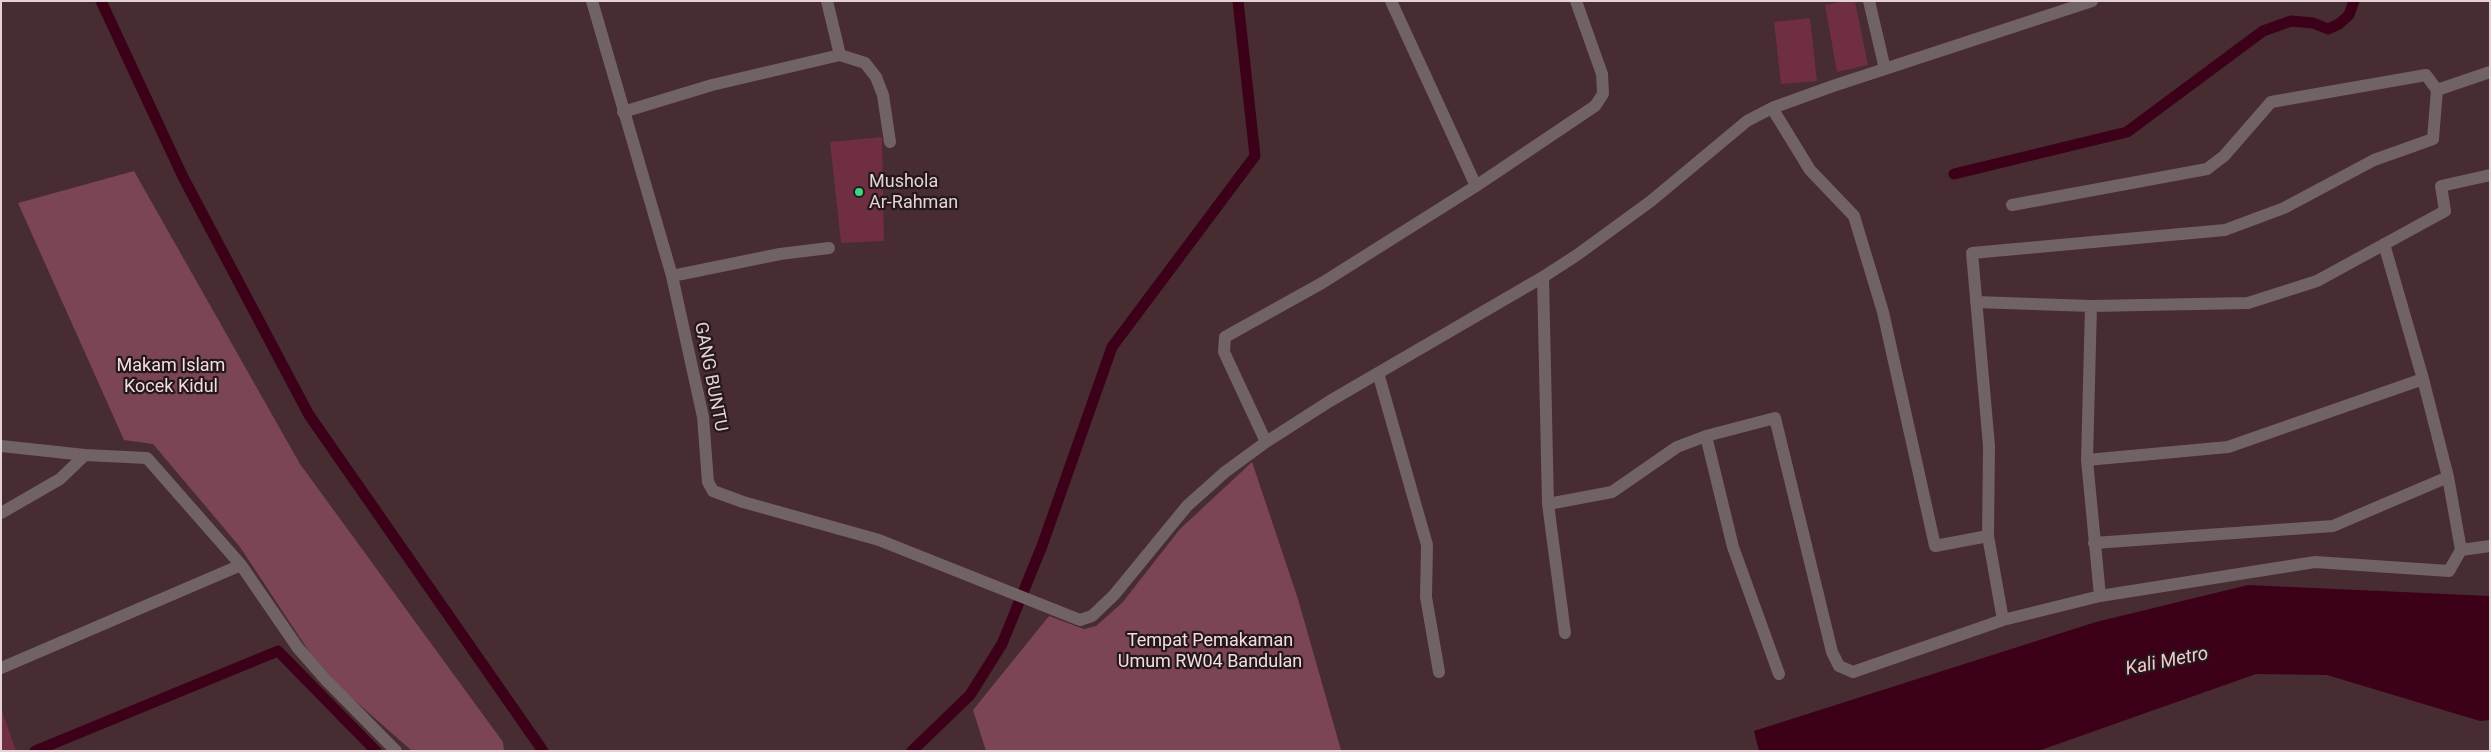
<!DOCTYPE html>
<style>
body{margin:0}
#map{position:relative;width:2491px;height:752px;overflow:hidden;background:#472c32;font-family:Roboto,sans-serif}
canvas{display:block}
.frame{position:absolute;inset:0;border:2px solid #e4d2d5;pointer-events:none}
</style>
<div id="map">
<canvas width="2491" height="752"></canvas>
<div class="frame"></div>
</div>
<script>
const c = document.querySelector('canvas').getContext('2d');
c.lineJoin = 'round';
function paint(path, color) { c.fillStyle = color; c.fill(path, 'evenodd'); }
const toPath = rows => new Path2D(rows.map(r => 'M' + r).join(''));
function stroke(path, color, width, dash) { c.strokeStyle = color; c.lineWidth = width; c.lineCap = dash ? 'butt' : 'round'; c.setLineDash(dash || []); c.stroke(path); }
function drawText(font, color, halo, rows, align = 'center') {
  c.font = font + ' Roboto,sans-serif'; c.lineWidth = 4.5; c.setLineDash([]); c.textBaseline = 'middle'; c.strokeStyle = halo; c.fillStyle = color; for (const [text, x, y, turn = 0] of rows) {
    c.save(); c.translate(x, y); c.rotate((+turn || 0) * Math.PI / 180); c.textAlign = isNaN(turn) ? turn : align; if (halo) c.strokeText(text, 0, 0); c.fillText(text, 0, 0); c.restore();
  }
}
const green = toPath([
 [134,171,300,464,503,742,504,751,412,751,345,692,310,653,240,547,153,444,124,440,18,203],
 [1252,462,1298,599,1341,750,986,751,973,710,1049,616,1084,629,1096,626,1122,603,1180,529]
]);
const water = toPath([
 [2248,585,2490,596,2490,720,2480,721,2327,675,2256,674,2038,751,1759,751,1754,731,2096,622]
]);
const stream = toPath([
 [101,1,183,177,309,415,543,751],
 [1954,174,2127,132,2263,31,2291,21,2313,23,2328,29,2339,24,2349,15,2354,1],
 [35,751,278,651,376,751],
 [912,751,970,695,1002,644,1042,546,1112,347,1255,156,1238,1]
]);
const building = toPath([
 [1845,1,1855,1,1868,65,1837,72,1825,5],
 [1810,18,1817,81,1781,84,1774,22],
 [882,137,884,241,841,243,830,142],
 [2,711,16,751,1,751]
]);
const minor = toPath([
 [592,1,672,276,703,417,708,482,713,491,743,502,879,540,1080,620,1092,616,1114,595,1187,506,1225,472,1266,442,1330,401,1543,277,1577,255,1651,201,1747,121,1772,108,1833,86,2092,1],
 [827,1,840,55],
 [1391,1,1476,186],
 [1869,1,1885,69],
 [1772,108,1810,170,1854,216,1883,312,1935,546,1988,536],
 [623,112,712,85,840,55,865,63,876,77,883,95,890,142],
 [2012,205,2207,169,2224,156,2271,102,2426,75,2437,90],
 [2384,244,2423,379,2448,477,2461,550,2490,546],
 [672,276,780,254,829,248],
 [1543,277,1548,504,1565,633],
 [1976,302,2091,306,2248,303,2317,281,2445,211,2441,186,2490,175],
 [2091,306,2087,460,2100,596],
 [1378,373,1427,545,1426,597,1439,672],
 [1706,436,1733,547,1779,674],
 [1266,442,1224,352,1225,337,1322,283,1476,186,1595,106,1603,94,1602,74,1576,1],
 [1,446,85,455,147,458,241,565,298,648,326,680,396,751],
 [2087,460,2228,447,2423,379],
 [1548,504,1612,492,1677,447,1706,436,1775,418,1832,652,1839,666,1853,672,2003,620,2100,596,2315,562,2449,571,2461,550],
 [1,513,60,479,85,455],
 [2094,543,2333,526,2448,477],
 [2003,620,1988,536,1989,446,1972,253,2225,230,2284,208,2374,160,2433,139,2437,90,2490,72],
 [1,668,241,565]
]);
const markers = [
 [859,192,5,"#39d87f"]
];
const poiNames = [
 ["Mushola",869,182],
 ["Ar-Rahman",869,203]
];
const parkNames = [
 ["Makam Islam",171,366],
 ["Kocek Kidul",171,387],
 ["Tempat Pemakaman",1210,641],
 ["Umum RW04 Bandulan",1210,662]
];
const streetNames = [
 ["GANG BUNTU",710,377,79]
];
const waterNames = [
 ["Kali Metro",2167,662,-11]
];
paint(green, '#7b4553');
paint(water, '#3d0019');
stroke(stream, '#3d0019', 11);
paint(building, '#6f2e42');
stroke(minor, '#706265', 12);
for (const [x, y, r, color] of markers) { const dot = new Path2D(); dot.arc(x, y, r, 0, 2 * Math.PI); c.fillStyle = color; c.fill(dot); stroke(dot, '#25181b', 2); }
drawText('18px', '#e4d2d5', '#25181b', poiNames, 'left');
drawText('18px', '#f3dde2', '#25181b', parkNames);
drawText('18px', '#e4d2d5', '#25181b', streetNames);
drawText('italic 19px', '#f3c8d1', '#25181b', waterNames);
</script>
